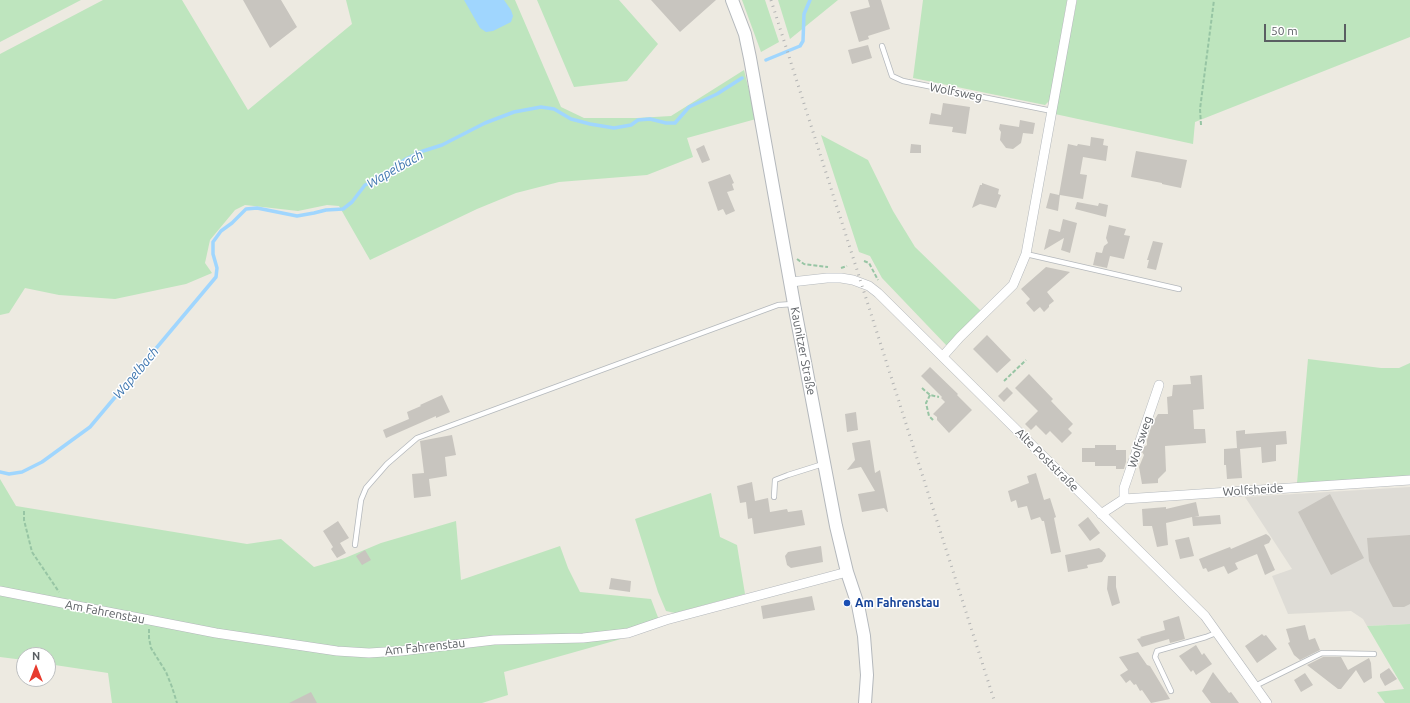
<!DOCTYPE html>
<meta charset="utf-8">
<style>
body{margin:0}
#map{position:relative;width:1410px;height:703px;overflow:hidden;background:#edeae1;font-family:Ubuntu,sans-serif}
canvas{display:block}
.north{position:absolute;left:16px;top:647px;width:40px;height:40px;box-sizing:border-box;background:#fff;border:1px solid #bdbfc0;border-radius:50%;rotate:0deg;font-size:11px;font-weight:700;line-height:16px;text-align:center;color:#5a5e62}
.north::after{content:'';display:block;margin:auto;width:14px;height:18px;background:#e73b2d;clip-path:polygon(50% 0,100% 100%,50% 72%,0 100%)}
.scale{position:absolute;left:1264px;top:24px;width:82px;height:18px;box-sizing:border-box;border:2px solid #5a5e62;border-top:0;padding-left:5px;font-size:12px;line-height:14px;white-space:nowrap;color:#5a5e62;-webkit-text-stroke:3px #fff;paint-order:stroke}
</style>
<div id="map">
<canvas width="1410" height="703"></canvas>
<div class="north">N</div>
<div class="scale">50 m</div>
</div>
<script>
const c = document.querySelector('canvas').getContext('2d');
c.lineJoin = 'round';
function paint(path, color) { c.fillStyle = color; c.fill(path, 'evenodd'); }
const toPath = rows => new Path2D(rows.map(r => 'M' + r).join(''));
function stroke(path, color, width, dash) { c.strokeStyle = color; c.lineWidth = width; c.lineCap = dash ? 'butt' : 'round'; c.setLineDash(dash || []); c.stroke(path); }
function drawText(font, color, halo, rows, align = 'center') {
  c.font = font + ' Ubuntu,sans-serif'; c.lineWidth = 3; c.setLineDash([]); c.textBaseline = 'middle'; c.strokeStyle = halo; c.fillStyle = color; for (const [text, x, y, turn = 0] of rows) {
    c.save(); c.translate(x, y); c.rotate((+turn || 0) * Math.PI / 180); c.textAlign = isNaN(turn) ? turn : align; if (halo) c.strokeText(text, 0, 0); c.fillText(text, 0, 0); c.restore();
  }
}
const industrial = toPath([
 [1410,487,1410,624,1367,626,1363,619,1351,611,1288,614,1272,576,1292,569,1245,497]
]);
const green = toPath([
 [0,0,81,0,0,42],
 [103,0,182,0,248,110,352,24,346,0,515,0,561,107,584,118,637,118,671,116,744,70,756,119,687,138,693,157,647,175,559,182,516,193,477,209,370,260,339,206,327,205,298,211,245,205,235,210,210,240,205,263,212,273,186,284,115,299,59,295,25,288,9,313,0,315,0,54],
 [537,0,619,0,658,44,627,81,574,87],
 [742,0,765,0,779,42,761,52],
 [778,0,838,0,790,39],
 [923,0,1067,0,1050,100,1045,105,913,78],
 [1077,0,1410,0,1410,37,1195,122,1193,144,1055,114],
 [821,135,868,160,893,211,915,247,981,311,947,346,882,278,870,256,859,252],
 [1308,359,1381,368,1399,368,1410,363,1410,476,1297,483],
 [0,479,16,506,247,544,281,539,314,567,345,558,381,543,456,521,461,580,560,546,568,568,580,592,651,599,659,620,624,629,621,639,504,672,508,695,482,703,112,703,108,673,48,664,48,655,24,655,24,660,0,657],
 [711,493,720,537,737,545,745,594,675,613,666,611,658,592,635,519],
 [1410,624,1410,703,1385,703,1377,692,1404,689,1367,626]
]);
const water = toPath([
 [464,0,504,0,511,10,513,16,511,22,493,31,486,32,480,28]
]);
const stream = toPath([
 [766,60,800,46,803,41,804,14,810,0],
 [0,472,9,474,22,472,42,462,90,427,216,277,217,268,213,254,213,242,221,231,232,223,246,209,257,208,297,216,314,213,326,210,343,209,352,202,365,185,379,179,394,167,406,159,420,152,442,145,485,123,514,112,541,107,554,109,571,119,590,124,614,128,631,125,638,120,650,119,666,123,675,123,689,107,717,94,742,78]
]);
const building = toPath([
 [243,0,281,0,297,27,270,48],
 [651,0,716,0,680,32],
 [868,0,881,0,890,29,868,36,869,39,859,42,850,12,870,7],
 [868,45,872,58,852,64,848,50],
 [943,103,970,107,966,134,952,132,953,127,929,124,931,113,941,115],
 [1020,120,1035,123,1033,134,1023,133,1021,143,1013,149,1006,148,1000,140,1001,132,999,129,1000,124,1019,127],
 [1091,137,1104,139,1103,145,1108,146,1106,161,1083,157,1080,174,1087,175,1083,199,1060,195,1058,211,1046,208,1050,193,1059,195,1068,144,1077,146,1078,144,1090,146],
 [911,144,921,145,921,153,910,153],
 [704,145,710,160,702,163,696,149],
 [1136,151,1187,160,1181,188,1162,184,1162,183,1131,177],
 [730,174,734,183,732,184,734,190,727,192,735,211,726,215,723,209,718,211,708,182],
 [982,183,999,189,998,194,1001,195,996,208,980,204,972,208,980,185,982,185],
 [1077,202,1098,206,1099,203,1108,205,1106,217,1075,209],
 [1063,219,1077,223,1070,253,1061,250,1064,238,1044,250,1049,229,1060,232],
 [1109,225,1126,229,1124,235,1130,236,1124,259,1110,256,1107,268,1093,265,1096,252,1102,253,1104,246,1108,243,1106,238],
 [1153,241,1163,243,1156,270,1147,268,1149,260,1147,260],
 [1046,267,1070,272,1047,292,1054,301,1049,305,1049,307,1044,312,1040,307,1034,312,1026,303,1030,299,1021,289],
 [987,335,1011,360,997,373,973,349],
 [930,367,958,394,957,395,972,410,949,433,937,420,937,417,933,414,945,402,941,398,942,397,921,376],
 [1029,374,1053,399,1051,401,1073,424,1068,429,1072,433,1062,443,1050,431,1046,435,1036,425,1031,430,1025,424,1038,411,1015,388],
 [1202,375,1204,409,1193,410,1194,429,1205,429,1206,443,1165,446,1166,471,1158,479,1158,483,1142,484,1139,467,1144,455,1142,452,1144,447,1147,445,1147,440,1152,424,1158,414,1168,414,1167,397,1172,396,1173,385,1191,384,1190,376],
 [1007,387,1013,393,1004,402,998,396],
 [442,395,450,412,436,418,436,416,386,438,383,430,409,419,407,412,421,406,420,405],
 [856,412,858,430,847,432,845,414],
 [1245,430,1245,434,1286,431,1287,444,1276,445,1276,461,1262,463,1261,447,1240,449,1242,478,1227,479,1226,465,1224,465,1224,449,1237,448,1236,431],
 [452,435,456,455,445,457,447,476,429,479,431,496,414,498,412,474,424,473,420,441],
 [870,440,875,473,880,470,888,512,887,512,884,508,862,512,858,494,875,491,861,467,847,470,855,460,852,443],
 [1095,445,1116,445,1116,450,1126,450,1126,462,1124,469,1116,469,1116,466,1095,466,1095,462,1082,462,1082,448,1095,448],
 [1036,473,1044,500,1050,498,1056,517,1054,518,1061,552,1051,554,1044,521,1042,521,1040,517,1031,520,1027,506,1018,508,1016,500,1011,502,1008,491,1029,483,1027,476],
 [752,482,755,501,768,498,770,512,787,509,788,512,802,510,805,525,754,534,752,518,748,519,746,502,740,503,737,486],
 [1330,494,1364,558,1331,575,1298,512],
 [1196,502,1199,516,1194,517,1220,515,1221,524,1193,526,1192,517,1166,523,1168,545,1157,547,1152,526,1143,526,1142,509,1166,507,1166,509],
 [1088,517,1100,533,1090,541,1078,525],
 [338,521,349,538,340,543,346,553,337,558,331,549,333,547,323,531],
 [1266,534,1269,536,1271,539,1269,543,1264,545,1275,570,1265,575,1257,554,1235,563,1238,569,1228,574,1224,566,1208,572,1206,568,1203,569,1199,559,1230,547,1231,549],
 [1410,535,1410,604,1404,607,1393,607,1369,561,1367,538],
 [1189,537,1194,556,1180,559,1175,540],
 [821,546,823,562,791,568,787,565,785,556,788,552],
 [1099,548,1105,553,1106,556,1102,562,1087,565,1088,568,1068,572,1065,555],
 [365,550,371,560,362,565,356,556],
 [1108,576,1116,576,1116,587,1120,603,1112,606,1107,589],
 [611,578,631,581,630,592,609,589],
 [812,596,815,610,763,619,761,606],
 [1179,616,1185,639,1170,643,1169,639,1142,647,1137,639,1141,638,1140,637,1165,630,1163,621],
 [1305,625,1309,640,1315,638,1320,650,1300,660,1294,655,1288,643,1290,642,1286,629],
 [1262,634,1264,636,1266,635,1277,649,1257,663,1245,646],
 [1196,645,1202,655,1204,653,1212,664,1196,675,1193,670,1191,672,1179,656],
 [1138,652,1147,665,1150,666,1170,699,1151,703,1142,690,1140,691,1136,684,1134,685,1130,680,1126,683,1120,675,1128,670,1119,657],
 [1323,657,1341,657,1348,670,1369,658,1371,663,1372,678,1364,683,1356,670,1341,689,1338,689,1307,665],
 [1389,668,1397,679,1385,686,1380,677,1380,674],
 [1213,672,1229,693,1231,692,1239,703,1211,703,1202,691],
 [1305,673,1313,685,1301,692,1294,680],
 [311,692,317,703,289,703]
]);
const path = toPath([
 [1201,125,1200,109,1214,0],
 [797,259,804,264,828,267],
 [864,261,869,263,878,280],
 [841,268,847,266],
 [1004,381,1026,360],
 [922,388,930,395,939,397],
 [930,395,926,403,929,416,934,421],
 [24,511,24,520,32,552,59,592],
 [149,629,149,638,151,648,166,672,172,687,177,703]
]);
const service = toPath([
 [882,46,892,76,903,81,1052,111],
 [1026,254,1179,289],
 [774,497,775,480,788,475,823,464],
 [355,545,361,500,366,488,387,464,417,438,778,305,793,304],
 [1255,686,1322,653,1374,654],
 [1171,691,1155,657,1157,651,1206,637,1216,633]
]);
const minor = toPath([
 [791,282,827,278,841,278,853,280,869,286,878,293,1205,616,1267,703],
 [943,356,960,337,1013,285,1026,254,1072,0],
 [1124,499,1124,488,1159,385],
 [1101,514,1124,499,1410,480],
 [0,591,216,633,337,651,369,653,401,651,494,640,583,638,628,633,666,620,847,572]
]);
const tertiary = toPath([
 [732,0,745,34,750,58,794,304,836,526,847,572,858,605,864,636,867,675,865,703]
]);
const rail = toPath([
 [771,0,995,703]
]);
const markers = [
 [847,603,4,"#1a4fb4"]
];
const streetNames = [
 ["Wolfsweg",956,92,11],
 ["Kaunitzer Straße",803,351,79],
 ["Wolfsweg",1140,442,-72],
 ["Alte Poststraße",1047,460,45],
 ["Wolfsheide",1253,490,-4],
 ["Am Fahrenstau",105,612,11],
 ["Am Fahrenstau",425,647,-6]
];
const transitNames = [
 ["Am Fahrenstau",855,603]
];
const waterNames = [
 ["Wapelbach",395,169,-30],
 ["Wapelbach",136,373,-50]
];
paint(industrial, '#dedcd6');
paint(green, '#bee5be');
paint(water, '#a0d6fe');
stroke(stream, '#a0d6fe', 3.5);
paint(building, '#c8c5bf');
stroke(service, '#b4b8bc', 6);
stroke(minor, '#b4b8bc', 10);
stroke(tertiary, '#b4b8bc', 14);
stroke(path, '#97c5a4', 2, [4, 2]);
stroke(service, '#fff', 4.5);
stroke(minor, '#fff', 9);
stroke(tertiary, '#fff', 12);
stroke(rail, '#b3b4b4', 3, [1, 5]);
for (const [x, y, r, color] of markers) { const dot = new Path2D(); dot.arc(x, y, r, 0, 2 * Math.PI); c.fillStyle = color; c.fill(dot); stroke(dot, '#fff', 1.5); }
drawText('12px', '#5a5e62', '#fff', streetNames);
drawText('bold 12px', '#164399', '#fff', transitNames, 'left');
drawText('italic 13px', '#3e76af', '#fff', waterNames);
</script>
